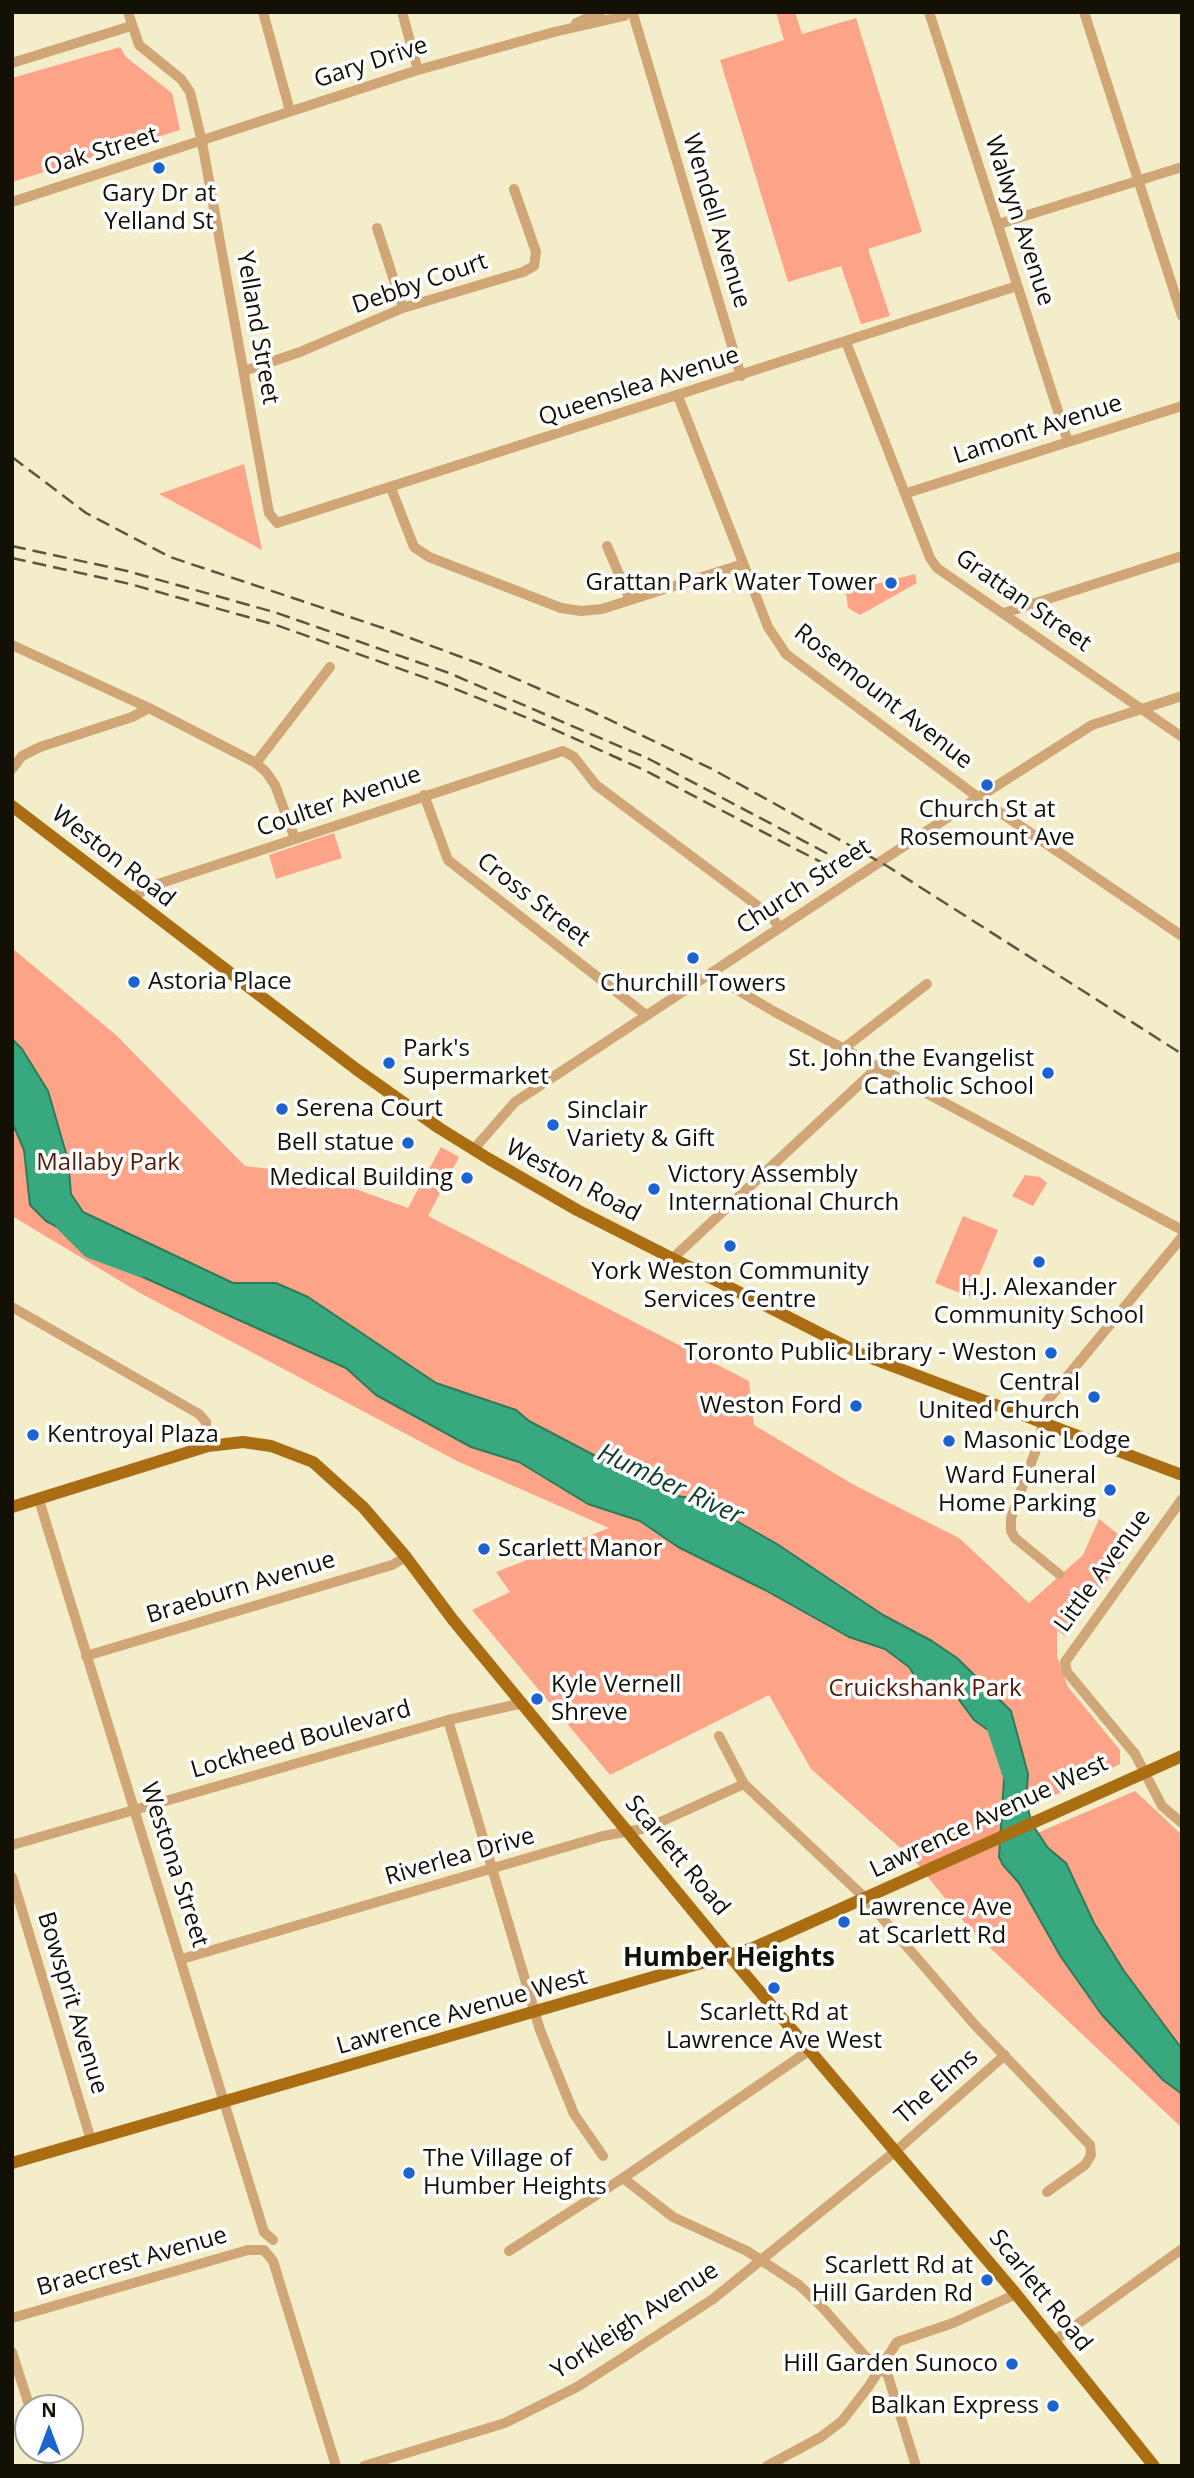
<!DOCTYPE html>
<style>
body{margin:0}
#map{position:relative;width:1194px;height:2478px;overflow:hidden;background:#f3eec9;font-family:"Open Sans",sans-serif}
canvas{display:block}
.frame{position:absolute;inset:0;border:14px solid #131105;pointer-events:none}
.north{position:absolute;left:14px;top:2394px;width:70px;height:70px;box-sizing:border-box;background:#fff;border:2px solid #a1a09b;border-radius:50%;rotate:0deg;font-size:19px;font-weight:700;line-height:28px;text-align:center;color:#131105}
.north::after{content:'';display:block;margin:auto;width:24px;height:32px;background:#1b64cf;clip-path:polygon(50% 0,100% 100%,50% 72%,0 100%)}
</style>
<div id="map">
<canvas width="1194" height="2478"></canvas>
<div class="frame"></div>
<div class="north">N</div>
</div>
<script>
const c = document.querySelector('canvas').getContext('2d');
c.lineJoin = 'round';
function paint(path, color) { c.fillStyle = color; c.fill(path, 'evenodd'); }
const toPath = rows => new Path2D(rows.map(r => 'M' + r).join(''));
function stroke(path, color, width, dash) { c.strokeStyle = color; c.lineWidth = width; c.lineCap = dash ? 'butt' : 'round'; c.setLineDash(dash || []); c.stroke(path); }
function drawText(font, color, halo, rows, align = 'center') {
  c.font = font + ' "Open Sans",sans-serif'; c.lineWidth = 7; c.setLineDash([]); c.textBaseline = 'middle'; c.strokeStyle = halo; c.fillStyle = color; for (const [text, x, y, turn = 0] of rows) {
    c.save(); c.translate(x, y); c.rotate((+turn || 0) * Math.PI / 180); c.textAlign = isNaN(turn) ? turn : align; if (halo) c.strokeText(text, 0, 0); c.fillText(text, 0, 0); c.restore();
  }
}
const green = toPath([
 [776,12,795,12,802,34,856,18,922,232,868,249,890,316,861,324,841,266,788,282,720,60,784,40],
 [120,47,126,57,172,93,180,130,12,182,12,78],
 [244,464,262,550,159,494],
 [915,574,917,583,860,615,848,608,846,592],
 [334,833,342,858,276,879,269,855],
 [12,948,116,1035,245,1166,314,1174,408,1208,441,1147,459,1157,428,1216,749,1381,754,1425,854,1485,959,1538,1029,1603,1083,1555,1099,1519,1133,1546,1065,1636,1057,1630,1057,1656,1068,1687,1120,1750,1120,1764,1001,1821,1000,1849,1135,1791,1182,1835,1182,2128,969,1928,915,1861,811,1769,769,1695,610,1775,472,1610,510,1592,496,1572,609,1528,457,1461,140,1293,12,1216],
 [1025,1175,1040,1177,1047,1183,1033,1206,1012,1196],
 [963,1216,998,1230,970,1297,935,1283]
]);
const water = toPath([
 [12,1039,22,1049,48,1091,68,1160,71,1194,83,1212,233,1283,276,1283,308,1297,436,1383,516,1410,529,1421,670,1495,698,1499,777,1544,883,1615,932,1641,957,1658,1011,1711,1028,1774,1026,1801,1032,1824,1048,1848,1066,1863,1094,1923,1124,1971,1182,2049,1182,2094,1163,2080,1102,2015,1061,1957,1019,1883,1003,1865,999,1857,1006,1749,1002,1740,974,1720,957,1697,920,1684,909,1667,885,1649,849,1637,765,1590,678,1547,640,1521,588,1504,519,1462,471,1447,376,1395,346,1368,136,1274,112,1256,46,1221,30,1205,24,1150,12,1122,12,1039]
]);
const river = toPath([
 [64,1223,90,1249,141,1268],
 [993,1719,1012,1776]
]);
const minor = toPath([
 [128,12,139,45,181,79,190,92,202,142,269,513,277,523,1017,286],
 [263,12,290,111],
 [402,12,418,70],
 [929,12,1068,442],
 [1084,12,1182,316],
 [633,14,741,376],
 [576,23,601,12],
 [12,63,131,26],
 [12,202,418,70,554,32,624,16],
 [999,224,1182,167],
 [377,228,403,308],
 [846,342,930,558,937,568,1182,737],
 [244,371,300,352,403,308,523,272,534,266,536,252,514,189],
 [678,396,768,627,786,654,979,798,1182,936],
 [391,488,414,547,429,557,561,608,581,611,602,609,743,564],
 [907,493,1182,406],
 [607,546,630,600],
 [1004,613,1182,556],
 [12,645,149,708],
 [256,763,330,667],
 [12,769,22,756,40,747,132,717,149,708,256,763,266,772,275,785,295,839],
 [424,795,448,860,646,1015],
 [132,898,149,887,563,751,574,757,596,785,770,915,780,928],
 [710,974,775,1012,1182,1230],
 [844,1048,927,984],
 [473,1150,515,1102,968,804,1092,725,1182,696],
 [673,1258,878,1067],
 [12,1307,199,1414,206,1422,208,1446],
 [1182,1499,1065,1662,1067,1672,1135,1754,1162,1806,1182,1823],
 [39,1500,264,2232,273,2240],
 [1059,1574,1015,1538,1011,1531,1011,1518,1041,1436,1043,1406,1182,1237],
 [86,1656,392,1565,406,1557],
 [448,1720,540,2030,574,2114,603,2156],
 [719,1736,744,1784,864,1897,974,2024,1090,2145,1091,2155,1085,2165,1047,2192],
 [12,1845,448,1720,523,1703],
 [12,1877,91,2140],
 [182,1959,603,1836,647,1828,744,1784],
 [623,2178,673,2217,747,2251,799,2285,822,2307,867,2358,880,2365,888,2376,916,2466],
 [509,2251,623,2178,810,2050],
 [12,2318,248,2250,264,2250,273,2261,336,2466],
 [1054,2341,1182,2249],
 [12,2352,30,2408],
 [44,2450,49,2466],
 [364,2466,505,2423,577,2387,624,2357,713,2299,897,2150,1005,2055],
 [767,2466,821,2437,842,2421,869,2386,897,2342,953,2323,1016,2294]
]);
const major = toPath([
 [12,806,356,1069,439,1128,489,1159,577,1210,863,1355,1182,1475],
 [12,1507,208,1446,243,1442,271,1446,313,1462,363,1507,406,1557,453,1620,744,1973,1016,2294,1154,2466],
 [12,2163,753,1948,1182,1756]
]);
const rail = toPath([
 [12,457,86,513,170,557,383,628,491,668,593,712,712,769,887,866,1182,1054],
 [12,546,127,571,274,612,449,673,649,759,847,864],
 [12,558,130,584,276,625,443,684,540,723,644,770,840,872]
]);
const markers = [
 [159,168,7,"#1b64cf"],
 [891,583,7,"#1b64cf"],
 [987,785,7,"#1b64cf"],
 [693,958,7,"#1b64cf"],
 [134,982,7,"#1b64cf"],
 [389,1063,7,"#1b64cf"],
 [1048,1073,7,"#1b64cf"],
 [282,1109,7,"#1b64cf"],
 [553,1125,7,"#1b64cf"],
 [408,1143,7,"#1b64cf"],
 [467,1178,7,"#1b64cf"],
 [654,1189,7,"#1b64cf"],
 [730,1246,7,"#1b64cf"],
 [1039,1262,7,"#1b64cf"],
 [1051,1353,7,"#1b64cf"],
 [1094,1397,7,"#1b64cf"],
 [856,1406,7,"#1b64cf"],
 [33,1435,7,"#1b64cf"],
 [949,1441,7,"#1b64cf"],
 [1110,1490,7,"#1b64cf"],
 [484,1549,7,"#1b64cf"],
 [537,1699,7,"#1b64cf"],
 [844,1922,7,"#1b64cf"],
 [774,1988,7,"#1b64cf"],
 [409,2173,7,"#1b64cf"],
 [987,2280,7,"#1b64cf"],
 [1012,2364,7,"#1b64cf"],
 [1053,2406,7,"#1b64cf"]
];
const streetNames = [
 ["Gary Drive",371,63,-18],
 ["Oak Street",101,152,-17],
 ["Wendell Avenue",716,221,73],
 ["Walwyn Avenue",1019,221,72],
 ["Debby Court",420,284,-19],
 ["Yelland Street",257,328,80],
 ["Queenslea Avenue",639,387,-18],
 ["Lamont Avenue",1038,430,-18],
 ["Grattan Street",1023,601,35],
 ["Rosemount Avenue",883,697,38],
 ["Coulter Avenue",339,802,-19],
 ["Weston Road",113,857,38],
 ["Church Street",804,887,-33],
 ["Cross Street",533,900,38],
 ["Weston Road",573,1181,28],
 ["Little Avenue",1103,1571,-54],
 ["Braeburn Avenue",241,1588,-17],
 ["Lockheed Boulevard",301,1740,-16],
 ["Lawrence Avenue West",989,1817,-25],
 ["Scarlett Road",677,1856,50],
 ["Riverlea Drive",460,1857,-16],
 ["Westona Street",174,1865,72],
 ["Bowsprit Avenue",72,2003,73],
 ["Lawrence Avenue West",462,2012,-16],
 ["The Elms",937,2087,-41],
 ["Braecrest Avenue",132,2262,-16],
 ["Scarlett Road",1040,2291,51],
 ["Yorkleigh Avenue",635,2321,-33]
];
const poiNames = [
 ["Gary Dr at",159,194,"center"],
 ["Yelland St",159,222,"center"],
 ["Grattan Park Water Tower",877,583],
 ["Church St at",987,810,"center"],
 ["Rosemount Ave",987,838,"center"],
 ["Astoria Place",148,982,"left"],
 ["Churchill Towers",693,984,"center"],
 ["Park's",403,1049,"left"],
 ["Supermarket",403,1077,"left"],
 ["St. John the Evangelist",1034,1059],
 ["Catholic School",1034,1087],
 ["Serena Court",296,1109,"left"],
 ["Sinclair",567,1111,"left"],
 ["Variety & Gift",567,1139,"left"],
 ["Bell statue",394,1143],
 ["Victory Assembly",668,1175,"left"],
 ["International Church",668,1203,"left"],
 ["Medical Building",453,1178],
 ["York Weston Community",730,1272,"center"],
 ["Services Centre",730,1300,"center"],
 ["H.J. Alexander",1039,1288,"center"],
 ["Community School",1039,1316,"center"],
 ["Toronto Public Library - Weston",1037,1353],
 ["Central",1080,1383],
 ["United Church",1080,1411],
 ["Weston Ford",842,1406],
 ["Kentroyal Plaza",47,1435,"left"],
 ["Masonic Lodge",963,1441,"left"],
 ["Ward Funeral",1096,1476],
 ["Home Parking",1096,1504],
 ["Scarlett Manor",498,1549,"left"],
 ["Kyle Vernell",551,1685,"left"],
 ["Shreve",551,1713,"left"],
 ["Lawrence Ave",858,1908,"left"],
 ["at Scarlett Rd",858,1936,"left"],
 ["Scarlett Rd at",774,2013,"center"],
 ["Lawrence Ave West",774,2041,"center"],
 ["The Village of",423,2159,"left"],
 ["Humber Heights",423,2187,"left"],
 ["Scarlett Rd at",973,2266],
 ["Hill Garden Rd",973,2294],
 ["Hill Garden Sunoco",998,2364],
 ["Balkan Express",1039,2406]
];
const parkNames = [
 ["Mallaby Park",108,1163],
 ["Cruickshank Park",925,1689]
];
const waterNames = [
 ["Humber River",670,1485,25]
];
const neighbourhoodNames = [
 ["Humber Heights",729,1959]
];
paint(green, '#fda388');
paint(water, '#38a87e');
stroke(water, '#2d7b5a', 2);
stroke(river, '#38a87e', 18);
stroke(minor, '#d1a677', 10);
stroke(major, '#aa6d12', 12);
stroke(rail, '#595642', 2.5, [14, 7]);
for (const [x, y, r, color] of markers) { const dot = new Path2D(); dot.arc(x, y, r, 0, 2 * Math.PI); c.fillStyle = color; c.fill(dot); stroke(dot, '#fff', 2.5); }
drawText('24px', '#131105', '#fff', streetNames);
drawText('24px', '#131105', '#fff', poiNames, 'right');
drawText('24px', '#531a07', '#fff', parkNames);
drawText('italic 26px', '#103f2d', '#fff', waterNames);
drawText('bold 26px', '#131105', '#fff', neighbourhoodNames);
</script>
